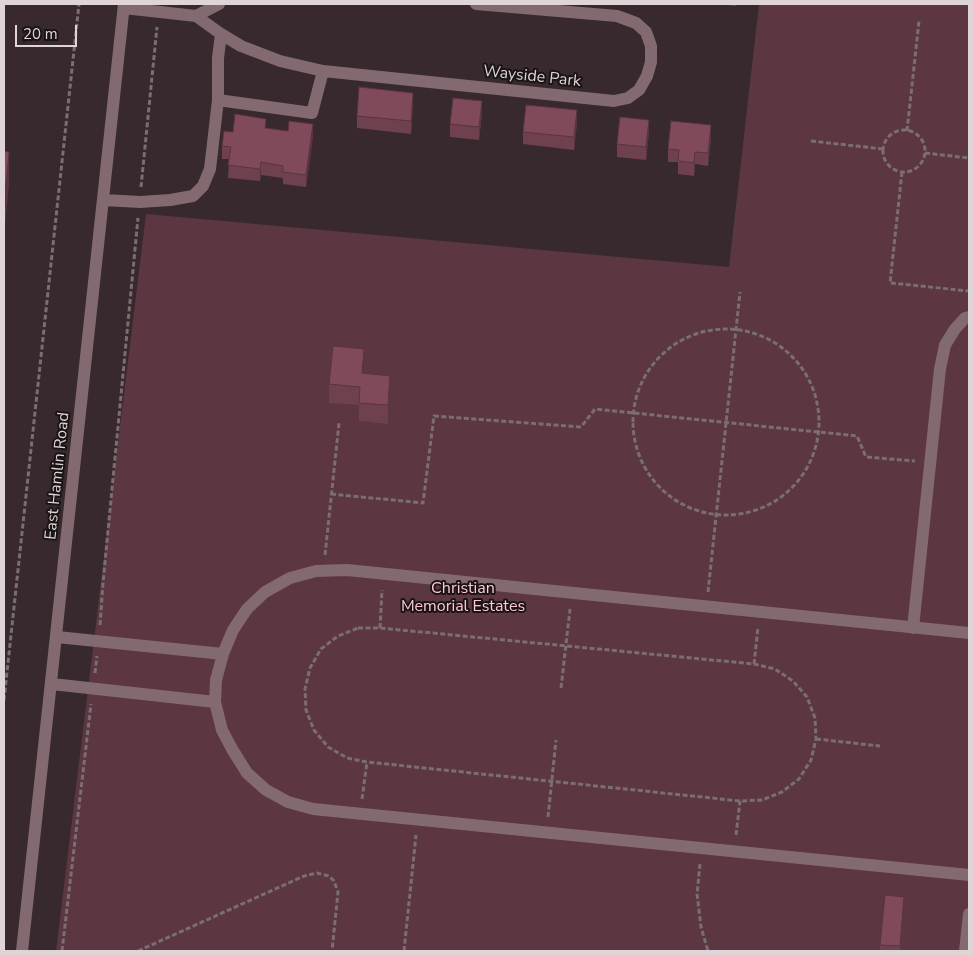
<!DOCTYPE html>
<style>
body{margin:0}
#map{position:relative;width:973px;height:955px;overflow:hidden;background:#37292d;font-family:"Nunito Sans",sans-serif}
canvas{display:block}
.frame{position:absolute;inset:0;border:5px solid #dfd5d7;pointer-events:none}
.scale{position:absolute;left:15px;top:25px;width:62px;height:22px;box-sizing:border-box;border:2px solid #dfd5d7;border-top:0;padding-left:6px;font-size:15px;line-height:18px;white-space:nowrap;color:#dfd5d7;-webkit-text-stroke:4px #1a1415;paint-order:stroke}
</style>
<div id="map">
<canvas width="973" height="955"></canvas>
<div class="frame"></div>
<div class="scale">20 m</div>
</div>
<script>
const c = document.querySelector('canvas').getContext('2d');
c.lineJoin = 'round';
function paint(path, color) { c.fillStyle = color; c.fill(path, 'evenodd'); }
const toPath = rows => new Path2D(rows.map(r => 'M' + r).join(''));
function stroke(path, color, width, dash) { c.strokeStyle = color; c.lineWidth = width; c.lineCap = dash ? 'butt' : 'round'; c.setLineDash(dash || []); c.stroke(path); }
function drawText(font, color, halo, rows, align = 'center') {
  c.font = font + ' "Nunito Sans",sans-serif'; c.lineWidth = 4; c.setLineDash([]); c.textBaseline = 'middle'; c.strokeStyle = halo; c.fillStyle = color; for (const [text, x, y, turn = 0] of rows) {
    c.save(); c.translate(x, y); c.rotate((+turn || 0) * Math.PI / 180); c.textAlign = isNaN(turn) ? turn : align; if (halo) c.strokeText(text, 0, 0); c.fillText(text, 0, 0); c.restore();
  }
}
const green = toPath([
 [759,4,969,4,969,951,56,951,146,214,729,267]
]);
const path = toPath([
 '883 151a21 21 0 1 1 42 0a21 21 0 1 1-42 0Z',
 [907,131,919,21],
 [811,141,883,149],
 [925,153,969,158],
 [902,172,890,283,969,291],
 [141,187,157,27],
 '633 422a93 93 0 1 1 186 0a93 93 0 1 1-186 0Z',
 [331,494,423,503,434,416,581,427,595,409,857,436,866,457,915,461],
 [325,555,339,423],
 [708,592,740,292],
 [100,625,103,583,138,218],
 [358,628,380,628,754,664,775,669,793,681,807,697,815,718,816,739,811,760,799,779,782,792,762,800,740,801,367,762,347,758,328,747,314,730,306,710,305,689,310,668,321,649,338,636,358,628],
 [380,628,382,590],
 [754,664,758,627],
 [95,673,97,656],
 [561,688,570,609],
 [4,700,79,4],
 [816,739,880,746],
 [362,799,367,762],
 [548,817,556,740],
 [736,835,740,801],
 [700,864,697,894,701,927,708,951],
 [62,951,91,704],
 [138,951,304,876,317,873,329,876,334,881,338,892,332,951],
 [404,951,416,835]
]);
const minor = toPath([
 [124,8,196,16,221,34,241,46,280,61,323,71,614,101,628,98,639,90,647,76,651,62,651,46,646,32,636,23,617,16,476,4],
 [196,16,219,4],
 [221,34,218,58,218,100,312,113,323,71],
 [104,200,140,202,170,200,193,196,203,186,210,169,218,100],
 [913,628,940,369,945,345,955,329,965,318,969,317],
 [969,633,347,570,316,571,290,578,265,592,247,609,233,630,223,654,216,680,215,702,222,730,232,749,247,773,266,790,288,802,313,809,969,875],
 [57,637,223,654],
 [52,684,215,702],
 [22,951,124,4],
 [965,951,969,914]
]);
const wall = toPath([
 [717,4,736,4,736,6],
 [413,105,411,134,357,128,357,116],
 [482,113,479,140,450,137,450,124],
 [577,123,574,150,523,144,523,132],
 [266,128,313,136,306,187,283,184,283,178,261,175,260,181,228,178,229,159,222,159,222,146,233,132],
 [649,132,646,160,617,157,617,144],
 [711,138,708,166,695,164,694,176,678,174,678,162,668,162,668,149],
 [364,367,363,373,390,394,388,424,359,421,359,405,329,403,329,384],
 [904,909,900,951,880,951,880,945]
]);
const shadedWall = toPath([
 [413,93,413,105,411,134,411,121],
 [482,101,482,113,479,140,479,127],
 [577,110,577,123,574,150,574,137],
 [649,120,649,132,646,160,646,147],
 [313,124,313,136,306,187,306,175],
 [711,125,711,138,708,166,708,153],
 [9,152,9,185,4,237,4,204],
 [695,152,695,164,694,176,694,163],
 [261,162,261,175,260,181,260,169],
 [364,349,364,367,362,391,362,373],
 [390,376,390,394,388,424,388,405],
 [904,897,904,909,900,951]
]);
const building = toPath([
 [359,87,413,93,411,121,357,116,359,87],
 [453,98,482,101,479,127,450,124,453,98],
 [526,105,577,110,574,137,523,132,526,105],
 [235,114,266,119,265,128,288,131,289,121,313,124,306,175,283,172,283,166,261,162,260,169,228,165,231,147,222,146,224,131,233,132,235,114],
 [620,117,649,120,646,147,617,144,620,117],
 [671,121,711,125,708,153,695,152,694,163,678,161,679,150,668,149,671,121],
 [4,151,9,152,4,204,4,151],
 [333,346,364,349,362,373,390,376,388,405,359,403,360,387,329,384,333,346],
 [885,895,904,897,900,946,880,945,885,895]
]);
const streetNames = [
 ["Wayside Park",532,77,6],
 ["East Hamlin Road",58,476,-84]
];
const parkNames = [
 ["Christian",463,589],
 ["Memorial Estates",463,607]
];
paint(green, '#5c3641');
stroke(path, '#7a6e71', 3, [5, 2.5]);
stroke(minor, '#836970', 12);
paint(wall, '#6f404e');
paint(shadedWall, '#5a3440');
paint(building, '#814a5b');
stroke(building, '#5a3440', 1);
drawText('16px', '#dfd5d7', '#1a1415', streetNames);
drawText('16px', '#fec7d6', '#1a1415', parkNames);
</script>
